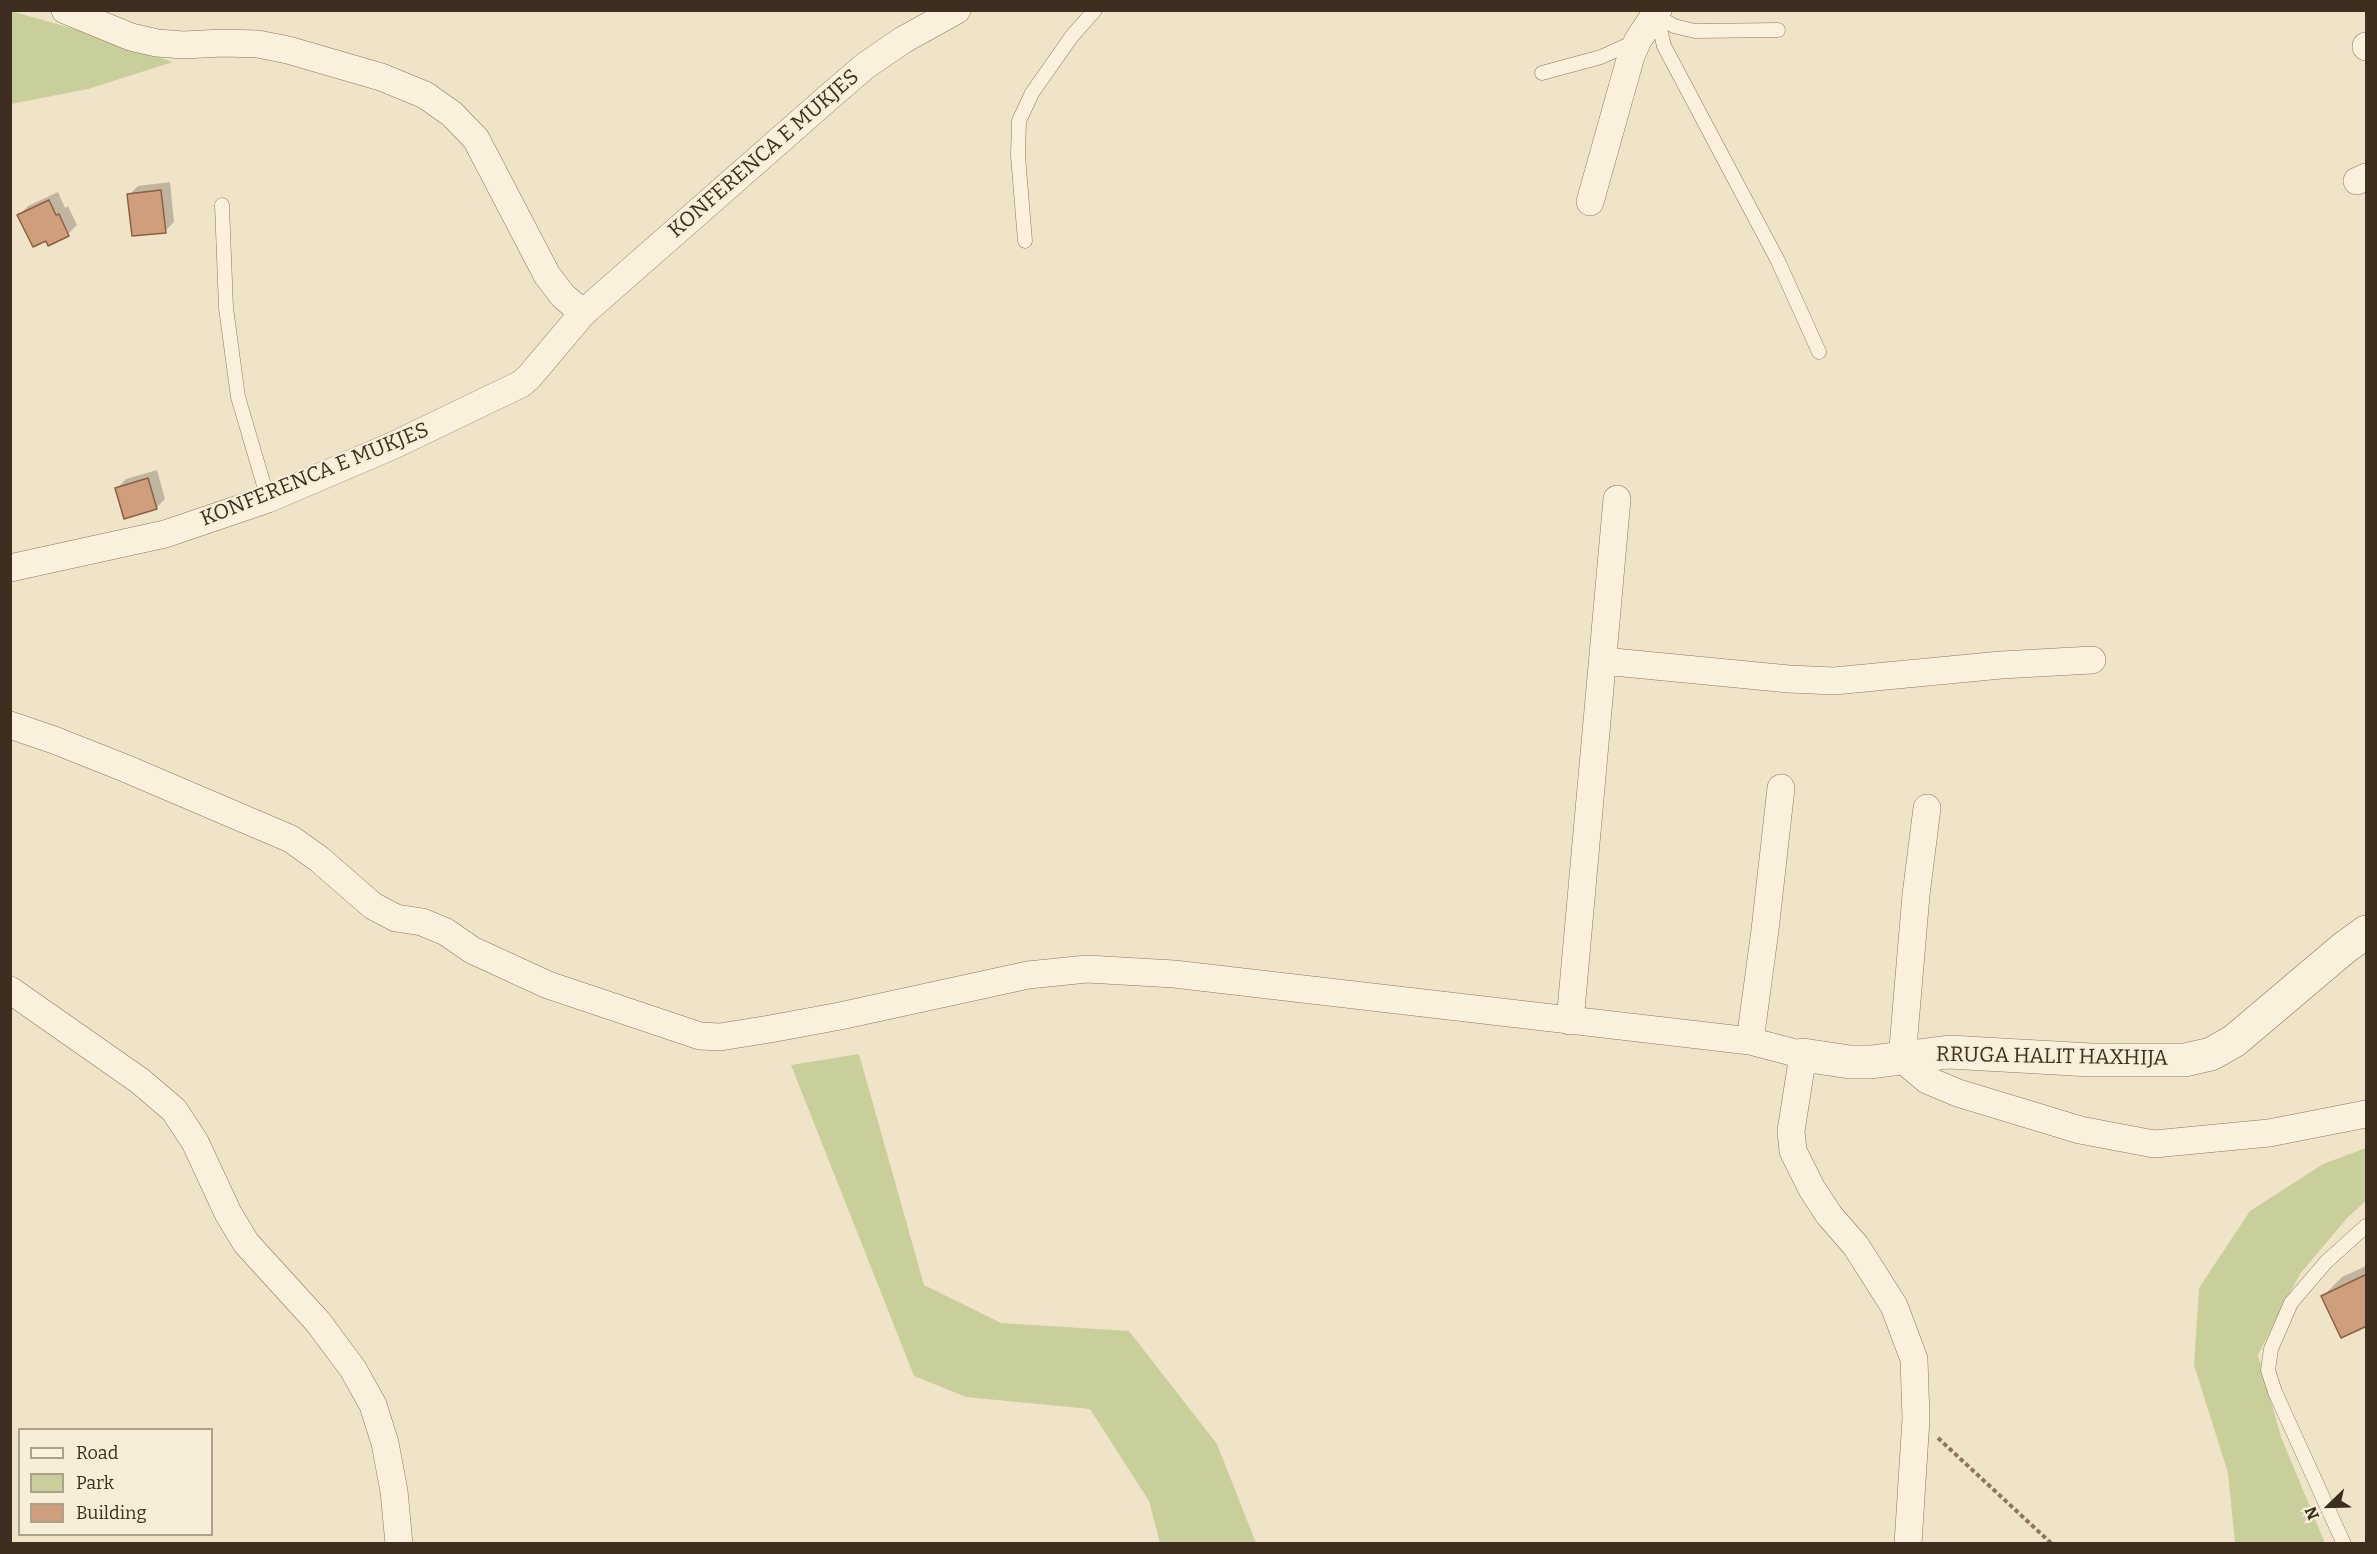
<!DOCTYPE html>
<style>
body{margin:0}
#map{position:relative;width:2377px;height:1554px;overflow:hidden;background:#f0e4c8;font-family:Bitter,serif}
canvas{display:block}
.frame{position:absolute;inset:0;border:12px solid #3d2e20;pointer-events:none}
.legend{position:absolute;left:18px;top:1428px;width:195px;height:108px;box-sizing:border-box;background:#f7eed8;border:2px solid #ada18e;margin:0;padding:8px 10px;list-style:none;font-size:18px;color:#3d2e20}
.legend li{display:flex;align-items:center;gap:12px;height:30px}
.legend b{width:30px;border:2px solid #ada18e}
.north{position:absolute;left:2299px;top:1476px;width:60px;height:60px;-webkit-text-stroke:4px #f7eed8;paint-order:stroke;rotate:247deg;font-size:16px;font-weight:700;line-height:24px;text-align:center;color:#3d2e20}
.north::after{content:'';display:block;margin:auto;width:21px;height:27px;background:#3d2e20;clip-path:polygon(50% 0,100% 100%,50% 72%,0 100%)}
</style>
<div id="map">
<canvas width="2377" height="1554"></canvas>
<div class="frame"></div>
<ul class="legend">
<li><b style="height:8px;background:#faf1dc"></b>Road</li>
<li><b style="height:16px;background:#c9cf9b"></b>Park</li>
<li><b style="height:16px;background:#cf9f7d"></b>Building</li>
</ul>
<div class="north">N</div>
</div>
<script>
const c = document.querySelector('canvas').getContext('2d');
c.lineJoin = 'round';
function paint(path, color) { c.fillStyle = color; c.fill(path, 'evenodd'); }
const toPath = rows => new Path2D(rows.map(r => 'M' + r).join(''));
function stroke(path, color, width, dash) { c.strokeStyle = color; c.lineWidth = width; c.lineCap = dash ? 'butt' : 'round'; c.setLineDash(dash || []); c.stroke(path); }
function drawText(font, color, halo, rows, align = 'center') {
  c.font = font + ' Bitter,serif'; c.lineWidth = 4.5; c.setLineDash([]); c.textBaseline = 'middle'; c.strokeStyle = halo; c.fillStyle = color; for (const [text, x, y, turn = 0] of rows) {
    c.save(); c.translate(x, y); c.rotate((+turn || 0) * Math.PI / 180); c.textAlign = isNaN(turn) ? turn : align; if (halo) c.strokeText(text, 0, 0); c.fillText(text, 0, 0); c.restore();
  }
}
const green = toPath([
 [11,11,85,32,173,62,88,89,11,104],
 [859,1054,924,1285,1001,1323,1129,1331,1217,1444,1256,1543,1160,1543,1149,1501,1090,1409,966,1397,914,1376,791,1065],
 [2366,1148,2366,1201,2348,1217,2300,1274,2258,1355,2281,1437,2325,1543,2235,1543,2228,1473,2194,1365,2199,1288,2250,1211,2323,1164]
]);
const shadow = toPath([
 [170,182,174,222,165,231,129,195,138,186],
 [58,192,65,208,68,206,77,225,68,234,19,215,28,206],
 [157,470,165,499,156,508,117,488,126,479],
 [2366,1266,2366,1325,2323,1296,2342,1277]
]);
const building = toPath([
 [161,190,166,233,132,236,127,194,161,190],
 [49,200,56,215,59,214,69,236,48,246,46,241,33,247,17,215,49,200],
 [148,478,157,509,124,519,115,488,148,478],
 [2367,1274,2367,1326,2341,1338,2321,1296,2367,1274]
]);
const path = toPath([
 [1938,1438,2052,1544]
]);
const service = toPath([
 [1657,16,1664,46,1778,261,1819,352],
 [1657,16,1674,26,1695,31,1778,30],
 [1542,73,1601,57,1636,41],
 [222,205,226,308,238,397,268,499],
 [1025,241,1018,156,1019,121,1032,93,1072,36,1095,10],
 [2344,1544,2275,1392,2268,1370,2271,1349,2291,1303,2326,1262,2366,1226]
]);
const minor = toPath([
 [65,10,131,37,157,43,183,45,223,43,258,44,288,50,381,77,425,95,452,114,476,139,547,275,563,296,583,313],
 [2366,47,2366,46],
 [2357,181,2366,177],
 [1590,202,1631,56,1638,40,1658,10],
 [10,568,165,534,268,499,392,446,521,384,529,377,583,313,829,97,865,66,903,40,957,10],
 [1603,661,1789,679,1834,681,2001,665,2092,660],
 [10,725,54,740,127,769,291,839,319,859,373,906,396,918,422,922,446,932,472,950,548,985,700,1036,720,1037,770,1029,840,1016,1028,975,1087,969,1174,974,1750,1041,1803,1055,1791,1131,1793,1151,1812,1189,1829,1215,1856,1246,1894,1306,1914,1359,1916,1419,1908,1544],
 [1927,808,1916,895,1902,1059,1927,1080,1958,1093,2080,1130,2154,1144,2269,1133,2366,1114],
 [10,990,140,1081,174,1110,195,1142,228,1213,246,1243,318,1322,353,1369,373,1405,385,1443,394,1491,399,1544],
 [1570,1021,1617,499],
 [1750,1041,1765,930,1781,788]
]);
const tertiary = toPath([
 [1803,1055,1850,1062,1871,1062,1949,1052,2091,1060,2185,1060,2211,1054,2234,1041,2344,948,2366,932]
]);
const streetNames = [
 ["KONFERENCA E MUKJES",764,154,-41],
 ["KONFERENCA E MUKJES",315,475,-22],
 ["RRUGA HALIT HAXHIJA",2052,1057,1]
];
paint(green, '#c9cf9b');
paint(shadow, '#0003');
paint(building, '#cf9f7d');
stroke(building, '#8d5f41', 1.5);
stroke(service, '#8d765c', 15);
stroke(minor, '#8d765c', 28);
stroke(tertiary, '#8d765c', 34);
stroke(path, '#8d765c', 4, [4.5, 3]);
stroke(service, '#faf1dc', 14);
stroke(minor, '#faf1dc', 27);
stroke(tertiary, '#faf1dc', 33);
drawText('21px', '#3d2e20', '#f7eed8', streetNames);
</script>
